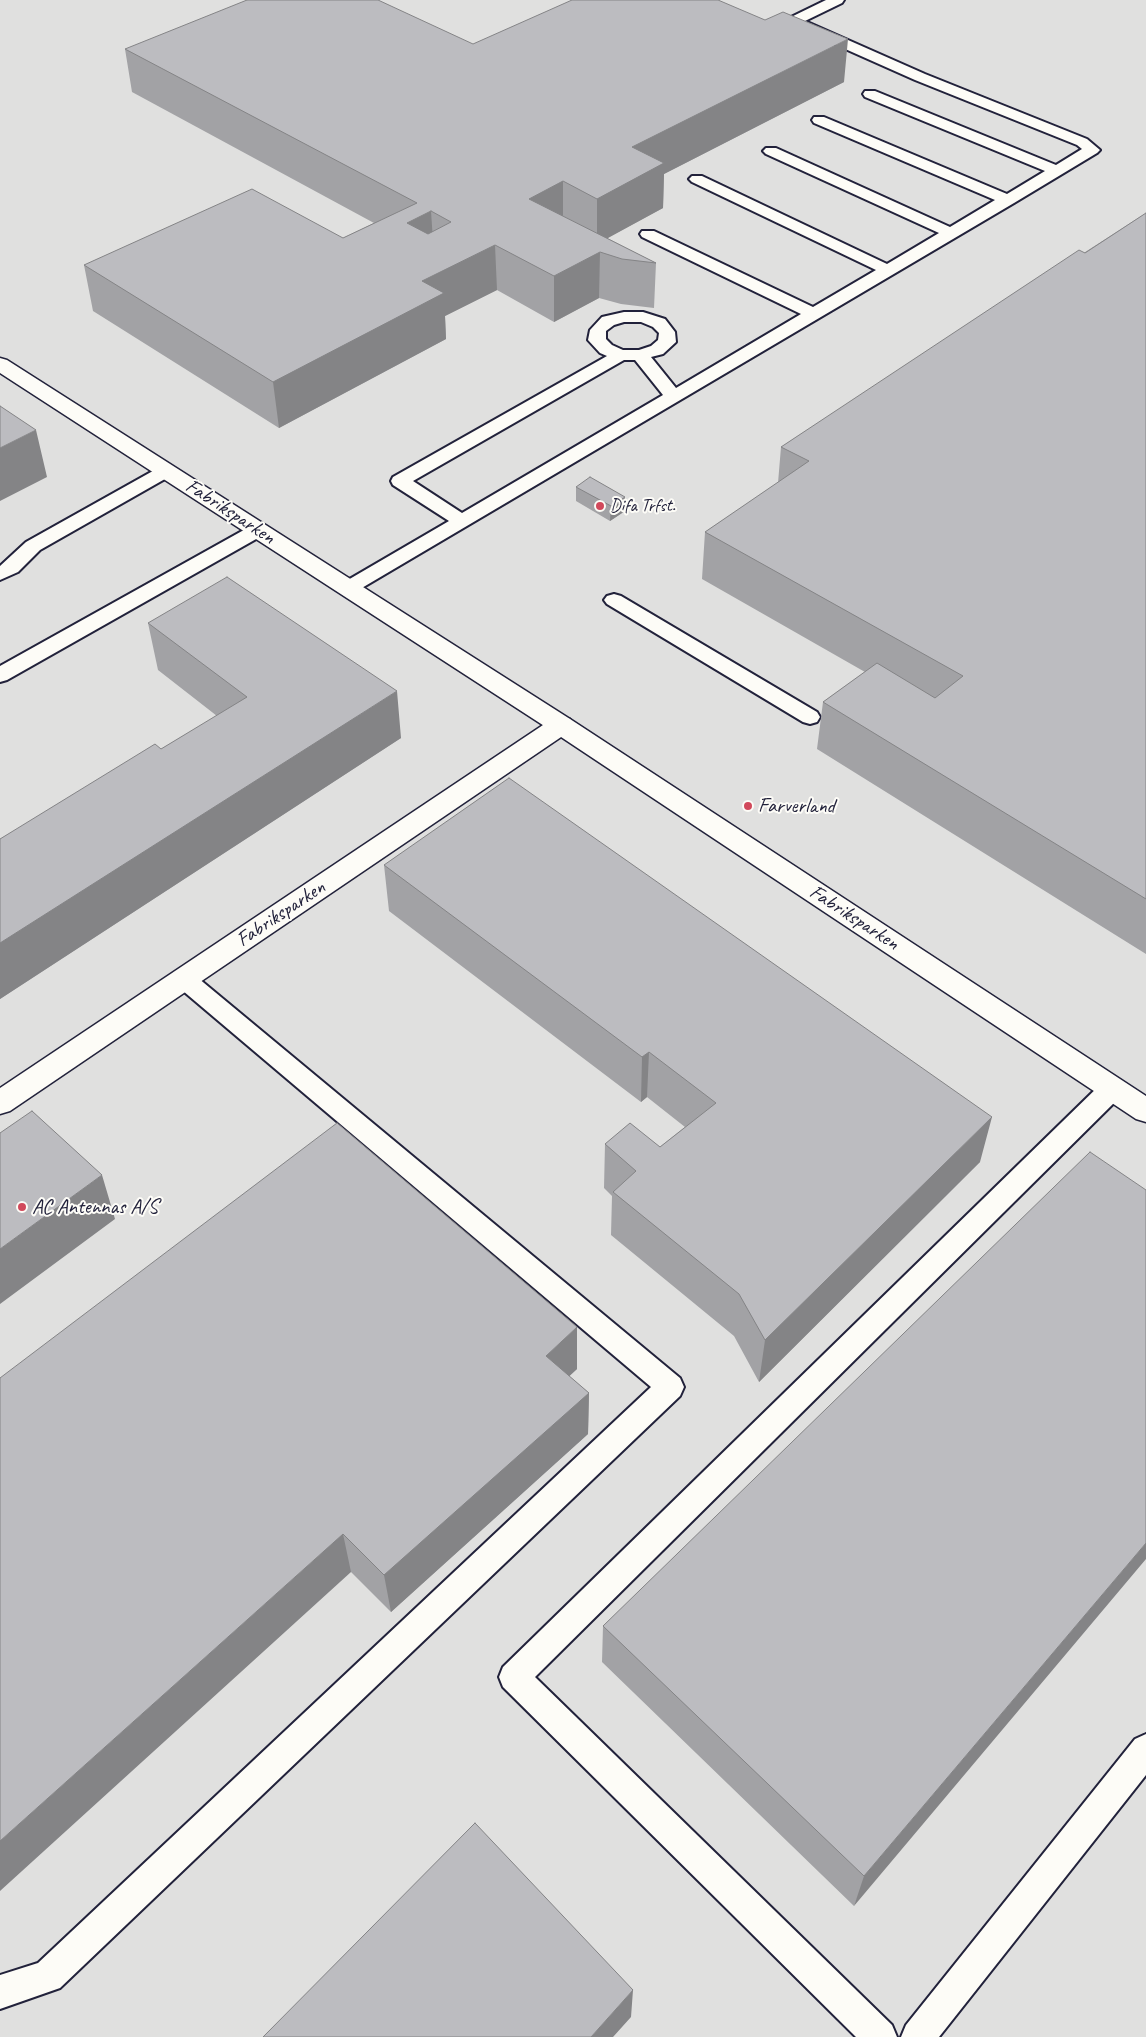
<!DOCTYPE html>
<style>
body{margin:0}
canvas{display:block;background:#f0efec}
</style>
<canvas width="1146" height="2037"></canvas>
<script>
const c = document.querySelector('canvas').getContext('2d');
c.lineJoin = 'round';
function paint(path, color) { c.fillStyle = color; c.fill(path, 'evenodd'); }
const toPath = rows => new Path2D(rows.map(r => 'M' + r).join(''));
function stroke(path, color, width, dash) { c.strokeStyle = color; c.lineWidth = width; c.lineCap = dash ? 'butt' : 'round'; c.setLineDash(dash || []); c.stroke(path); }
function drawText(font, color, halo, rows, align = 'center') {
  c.font = font + ' Caveat,sans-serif'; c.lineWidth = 4; c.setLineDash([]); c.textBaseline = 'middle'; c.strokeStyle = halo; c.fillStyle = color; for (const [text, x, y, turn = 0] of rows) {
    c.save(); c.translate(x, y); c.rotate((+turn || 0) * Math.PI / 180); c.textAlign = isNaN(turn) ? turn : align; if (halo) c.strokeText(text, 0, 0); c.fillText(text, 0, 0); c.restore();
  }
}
const built = toPath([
 [0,0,1146,0,1146,2037,0,2037]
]);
const service = toPath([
 [826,0,844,0,842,3,805,21,925,74,1087,139,1100,150,1097,153,1014,203,355,592,348,594,341,592,338,588,341,584,449,521,393,485,391,481,393,477,607,356,600,353,588,340,590,330,602,317,624,312,643,312,665,319,675,332,676,342,663,354,651,357,676,388,801,314,642,237,640,234,642,231,654,231,813,307,876,270,692,182,689,179,692,176,702,176,887,264,939,233,766,154,763,151,766,148,776,148,950,227,995,200,814,123,812,120,814,117,824,117,1007,194,1045,171,865,97,863,94,865,91,875,91,1056,165,1082,149,1077,145,915,80,789,24,787,21,789,18,826,0],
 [624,322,641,322,653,327,659,333,658,340,651,346,639,350,623,350,612,345,606,339,606,331,614,325,624,322],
 [624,360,635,360,663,395,462,513,413,481,624,360],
 [166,466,172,467,175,471,172,475,40,550,18,572,0,580,0,566,26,542,160,467,166,466],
 [258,524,265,526,267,530,265,534,7,680,0,682,0,666,251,526,258,524],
 [614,594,621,596,817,712,820,717,817,722,810,724,803,722,607,604,604,600,607,596,614,594],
 [184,970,192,973,680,1378,684,1387,680,1396,60,1988,0,2009,0,1975,38,1963,651,1387,176,985,172,979,176,973,184,970],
 [1112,1079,1121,1082,1124,1089,1121,1096,535,1677,892,2025,897,2037,856,2037,503,1687,499,1677,503,1667,1103,1082,1112,1079],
 [1146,1734,1146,1775,939,2037,901,2037,906,2025,1135,1739,1146,1734]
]);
const minor = toPath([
 [561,717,570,719,573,725,570,731,10,1111,0,1114,0,1088,552,719,561,717]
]);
const tertiary = toPath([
 [0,358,7,360,570,719,1146,1096,1146,1122,1136,1119,552,731,0,373,0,358]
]);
const wall = toPath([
 [473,44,844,82,664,174,663,208,607,238,656,263,654,308,621,304,599,298,554,322,497,290,445,316,446,339,279,428,93,311,84,265,343,238,374,223,132,92,125,49],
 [1146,213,1146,954,817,749,823,702,865,672,702,579,705,532,778,483,781,447],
 [576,487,625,511,610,521,576,501],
 [148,623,401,738,0,999,0,839,161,749,217,716,158,670],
 [384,865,980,1162,759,1382,734,1336,611,1235,612,1196,604,1188,605,1144,660,1147,685,1127,647,1097,641,1102,389,911],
 [1146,1190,854,1906,602,1662,603,1626],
 [577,1369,569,1376,589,1393,588,1434,391,1612,351,1572,0,1378]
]);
const shadedWall = toPath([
 [848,39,844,82,664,174,663,208,597,244,597,199,632,147],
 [563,181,563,226,529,199],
 [431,211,434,256,407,223],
 [495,245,497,290,445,316,446,339,279,428,273,382,422,281],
 [600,252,599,298,554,322,554,276],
 [36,430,47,477,0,501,0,448],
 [625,497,625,511,610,521,611,506],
 [397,691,401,738,0,999,0,943],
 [649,1052,647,1097,641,1102,642,1057],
 [992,1117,980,1162,759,1382,765,1340],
 [102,1175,115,1219,0,1304,0,1249],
 [577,1327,577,1369,546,1398,546,1356],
 [589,1393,588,1434,391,1612,384,1575],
 [343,1534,351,1572,0,1891,0,1841],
 [1146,1543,1146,1559,854,1906,864,1876],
 [633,1990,631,2017,613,2037,591,2037]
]);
const building = toPath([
 [247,0,378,0,473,44,572,0,718,0,765,20,783,12,848,39,632,147,664,163,597,199,563,181,529,199,656,263,622,259,600,252,554,276,495,245,422,281,444,293,273,382,84,265,252,189,343,238,417,203,125,49,247,0],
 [431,211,451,222,428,234,407,223,431,211],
 [1146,213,1146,899,823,702,877,663,935,698,963,676,705,532,809,461,781,447,1079,250,1085,253,1146,213],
 [0,406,36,430,0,448,0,406],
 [590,477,625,497,611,506,576,487,590,477],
 [227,577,397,691,0,943,0,839,155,744,161,749,247,697,148,623,227,577],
 [509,778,992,1117,765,1340,739,1294,613,1192,636,1171,605,1144,630,1123,660,1147,716,1103,649,1052,642,1057,384,865,509,778],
 [32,1111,102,1175,0,1249,0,1133,32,1111],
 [337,1123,577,1327,546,1356,589,1393,384,1575,343,1534,0,1841,0,1378,337,1123],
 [1090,1152,1146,1190,1146,1543,864,1876,603,1626,1090,1152],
 [475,1823,633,1990,591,2037,263,2037,475,1823]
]);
const markers = [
 [600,506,5,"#d1495b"],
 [748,806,5,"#d1495b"],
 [22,1207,5,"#d1495b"]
];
const farPoinames = [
 ["Difa Trfst.",610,506]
];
const streetNames = [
 ["Fabriksparken",230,512,33],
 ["Fabriksparken",281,914,-34],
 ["Fabriksparken",854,918,33]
];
const poiNames = [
 ["Farverland",758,806],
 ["AC Antennas A/S",32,1207]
];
paint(built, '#e0e0df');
stroke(service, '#22223b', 4);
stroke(minor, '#22223b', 3);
stroke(tertiary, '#22223b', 3);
paint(service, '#fdfcf7');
paint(minor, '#fdfcf7');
paint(tertiary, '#fdfcf7');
paint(wall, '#a2a2a5');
paint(shadedWall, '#848486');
paint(building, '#bcbcc0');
stroke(building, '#848486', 1);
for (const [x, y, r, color] of markers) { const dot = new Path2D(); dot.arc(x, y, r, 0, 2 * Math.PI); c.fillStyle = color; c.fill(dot); stroke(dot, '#fdfcf7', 2); }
drawText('18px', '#22223b', '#fdfcf7', farPoinames, 'left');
drawText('21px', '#22223b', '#fdfcf7', streetNames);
drawText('21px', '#22223b', '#fdfcf7', poiNames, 'left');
</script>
